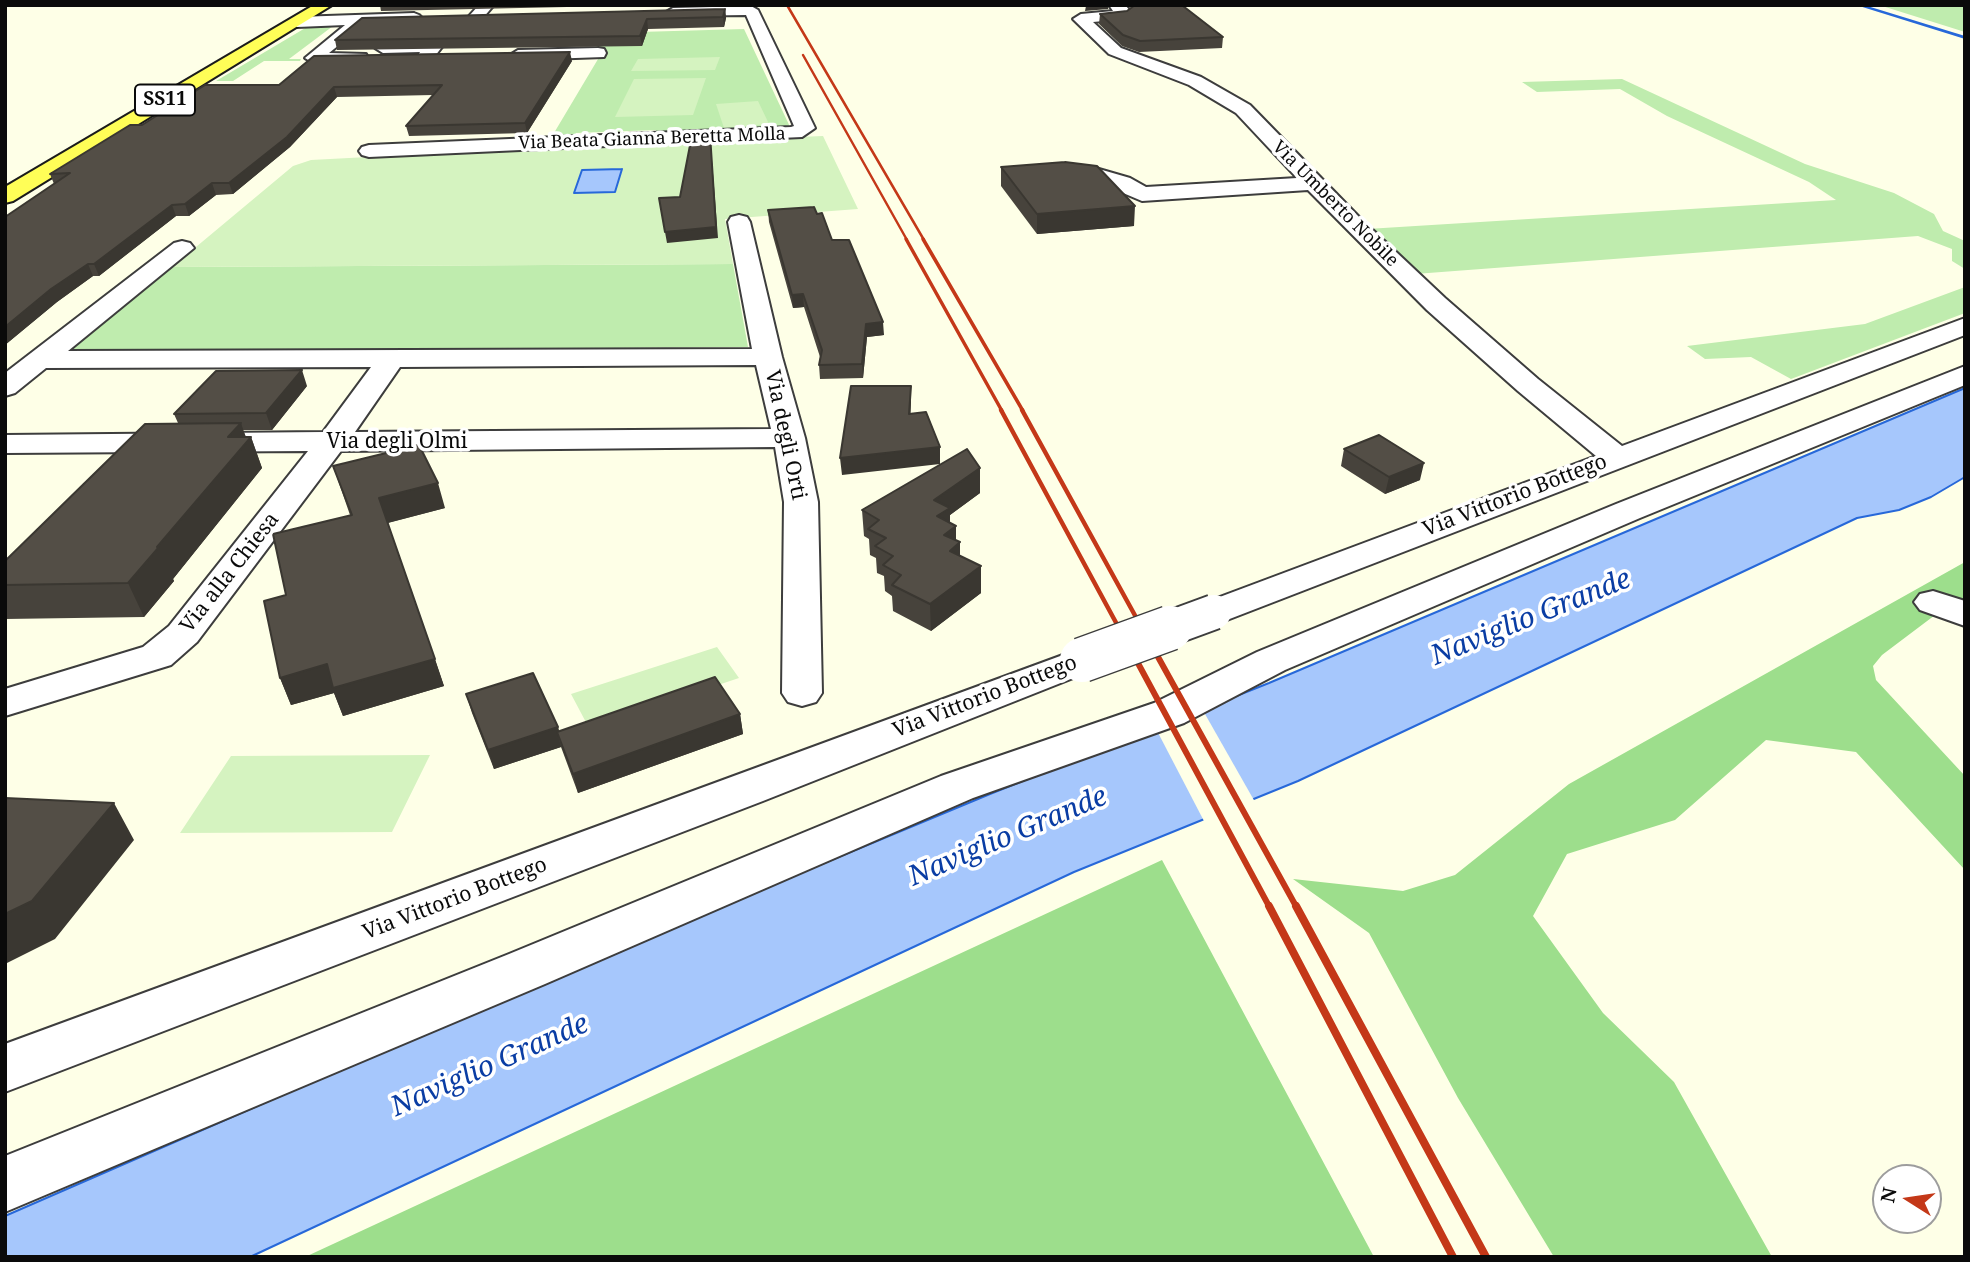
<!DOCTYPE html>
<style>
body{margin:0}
#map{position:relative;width:1970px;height:1262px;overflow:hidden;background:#feffe7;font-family:"Noto Serif",serif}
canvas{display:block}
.frame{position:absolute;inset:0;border:7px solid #0a0a0a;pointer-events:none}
.north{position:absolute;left:1872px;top:1164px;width:70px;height:70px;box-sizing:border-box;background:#fff;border:2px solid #9d9d9d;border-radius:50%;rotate:282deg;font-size:19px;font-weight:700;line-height:28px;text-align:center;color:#0a0a0a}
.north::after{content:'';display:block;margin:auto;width:24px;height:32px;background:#c43818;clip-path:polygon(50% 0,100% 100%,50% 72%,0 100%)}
</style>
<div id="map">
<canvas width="1970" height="1262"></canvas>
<div class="frame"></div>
<div class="north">N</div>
</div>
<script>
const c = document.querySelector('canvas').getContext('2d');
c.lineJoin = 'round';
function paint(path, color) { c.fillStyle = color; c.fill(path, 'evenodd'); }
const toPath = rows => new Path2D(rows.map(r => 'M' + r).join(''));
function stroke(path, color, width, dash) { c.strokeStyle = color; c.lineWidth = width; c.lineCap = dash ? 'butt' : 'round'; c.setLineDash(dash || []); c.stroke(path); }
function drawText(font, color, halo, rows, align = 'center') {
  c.font = font + ' "Noto Serif",serif'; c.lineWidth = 7; c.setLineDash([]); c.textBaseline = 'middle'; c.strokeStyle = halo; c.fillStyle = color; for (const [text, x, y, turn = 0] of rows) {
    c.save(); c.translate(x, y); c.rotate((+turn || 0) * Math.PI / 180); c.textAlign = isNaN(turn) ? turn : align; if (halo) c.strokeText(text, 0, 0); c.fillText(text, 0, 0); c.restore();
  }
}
const green = toPath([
 [1879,5,1965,5,1965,32],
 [334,23,347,25,333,26,289,59,301,59,300,61,264,61,233,81,216,81,307,27],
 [744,29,791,129,656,134,656,130,576,133,574,137,551,138,604,49,595,48,604,33],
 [1622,79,1805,164,1894,193,1934,214,1943,231,1965,241,1965,269,1952,261,1952,249,1918,236,1415,274,1367,229,1836,200,1809,182,1667,116,1620,89,1537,92,1522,82],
 [733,264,748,347,69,352,172,267],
 [1965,287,1965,313,1791,379,1751,357,1705,359,1687,346,1865,324]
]);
const forest = toPath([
 [1965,562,1965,598,1947,606,1882,655,1873,666,1876,680,1965,776,1965,870,1856,752,1766,740,1675,820,1567,854,1533,916,1603,1013,1674,1082,1772,1257,1554,1257,1458,1098,1369,933,1293,879,1403,891,1455,875,1569,784],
 [1162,860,1374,1257,305,1257]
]);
const pitch = toPath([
 [720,57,715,70,631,71,638,59],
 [706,78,693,115,615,117,634,79],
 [758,101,769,124,724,128,716,104],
 [823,136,858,209,725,219,733,264,172,267,293,166,311,160,368,157,379,154],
 [717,647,739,678,589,728,571,694],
 [430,755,392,832,180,833,231,756]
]);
const water = toPath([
 [622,169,615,192,574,193,582,170,622,169],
 [1965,388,1965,477,1931,497,1899,510,1857,518,1298,781,1074,872,250,1257,5,1257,5,1216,615,950,990,794,1269,683,1965,388]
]);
const pier = toPath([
 [1201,707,1255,802,1205,823,1154,725]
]);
const stream = toPath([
 [1856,5,1864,5,1965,36,1965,39,1856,5]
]);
const minor = toPath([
 [479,5,494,5,482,19,472,19,469,16,479,5],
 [1109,5,1125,5,1133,14,1125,19,1093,22,1121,48,1201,77,1250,105,1360,218,1445,298,1538,379,1622,446,1965,318,1965,335,1227,620,1214,623,1201,620,1195,612,1201,604,1596,456,1518,391,1427,310,1308,190,1142,201,1090,179,1050,176,1046,172,1050,168,1057,166,1092,167,1130,178,1146,187,1297,178,1236,113,1189,85,1109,54,1073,19,1081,14,1113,11,1109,5],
 [751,6,758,10,815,128,802,137,369,157,362,155,359,151,362,147,369,145,791,127,794,126,746,15,673,16,666,12,673,8,751,6],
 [414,13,419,15,422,18,419,21,365,24,329,53,366,54,368,58,366,62,360,63,313,63,305,58,345,25,297,27,289,22,297,17,414,13],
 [434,42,442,47,431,61,425,62,417,57,420,52,383,53,375,48,383,43,434,42],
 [598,48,604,49,606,53,604,57,518,60,510,55,518,50,598,48],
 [739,215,747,217,750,222,782,357,805,438,818,502,822,693,816,702,802,706,788,702,782,693,784,502,775,447,341,451,197,642,171,665,5,716,5,689,143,647,169,626,308,451,5,453,5,435,323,432,371,367,46,368,15,393,5,396,5,373,174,243,182,241,190,243,194,248,68,351,752,349,728,222,731,217,739,215],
 [756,365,771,429,355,432,400,367,756,365],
 [1965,366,1965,385,1640,518,1285,670,1184,723,973,798,545,984,5,1212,5,1156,509,954,941,776,1154,703,1257,652,1616,504,1965,366],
 [1933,591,1965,601,1965,626,1920,610,1914,602,1920,594,1933,591],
 [1082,648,1096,651,1102,660,1096,669,763,801,5,1092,5,1044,1082,648]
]);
const major = toPath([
 [314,5,332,5,13,201,5,203,5,187,314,5]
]);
const railFar4 = toPath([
 [787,5,924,240],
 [803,55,907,240]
]);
const railFar3 = toPath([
 [906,239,1002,411],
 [923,239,1023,411]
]);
const railFar2 = toPath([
 [1001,410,1120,630],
 [1022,410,1143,630]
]);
const railFar1 = toPath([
 [1119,628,1270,908],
 [1142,628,1297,908]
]);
const rail = toPath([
 [1269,906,1453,1257],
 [1296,906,1486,1257]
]);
const minorBridgeFar1 = toPath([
 [1165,630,1214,612]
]);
const minorBridge = toPath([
 [1082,660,1170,628]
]);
const wall = toPath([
 [380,5,660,5,381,11],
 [1129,5,1175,5,1223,37,1222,48,1139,52,1122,46,1099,24,1100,14,1127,11,1131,8],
 [725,9,726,18,724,27,648,29,642,46,337,50,335,40],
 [572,61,527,133,409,136,406,126,433,95,337,97,290,147,233,194,216,195,189,216,176,216,99,276,93,276,57,302,5,345,5,217,54,184,50,174,142,125,279,85],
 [1001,167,1134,226,1037,234,1001,186],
 [768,210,817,214,832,240,884,335,867,337,863,378,820,379,819,365,820,357,804,307,793,308,769,222],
 [307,386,272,430,243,430,246,437,251,437,262,468,173,579,174,581,144,617,5,619,5,561,178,423,174,414],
 [1344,449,1420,480,1385,494,1341,466],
 [333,466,445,508,388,523,444,686,343,716,334,693,291,705,280,678,286,595,350,515],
 [980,468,980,493,950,515,950,523,960,555,981,593,931,631,893,611,892,596,885,591,884,576,877,573,876,558,870,555,869,539,864,536,862,510],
 [466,694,558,727,559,731,740,714,743,734,578,793,561,747,494,769,472,713]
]);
const shadedWall = toPath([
 [1094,5,1109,5,1108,9,1085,11,1086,6],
 [725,9,726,18,724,27,723,17],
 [647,19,648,29,642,46,640,36],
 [570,52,572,61,527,133,525,123],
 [334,87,337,97,290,147,233,194,229,183],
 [710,134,718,238,667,243,665,232],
 [212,183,216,195,189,216,185,204],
 [172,205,176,216,99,276,94,264],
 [1135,206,1134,226,1037,234,1037,214],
 [88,264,93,276,57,302,5,345,5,327,51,289],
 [803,294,804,307,793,308,792,295],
 [883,322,884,335,867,337,863,378,862,364,866,324],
 [302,370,307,386,272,430,266,413],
 [911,386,911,402,910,430,909,414],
 [241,423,247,441,251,437,262,468,173,579,174,581,144,617,128,583,157,547,228,437],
 [940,447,940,464,842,475,840,458],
 [1424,463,1420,480,1385,494,1389,477],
 [980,468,980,493,950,515,950,530,956,526,956,545,960,542,960,568,935,526,934,500],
 [438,483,445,508,387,523,379,498],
 [981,566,981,593,931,631,930,604],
 [435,659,444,686,343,716,334,693,291,705,280,678,327,664],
 [740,714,743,734,578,793,573,774],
 [558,727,562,746,557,732,561,747,494,769,488,750],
 [114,803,134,840,55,939,5,964,5,914]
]);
const building = toPath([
 [1135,5,1183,6,1223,37,1140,41,1123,35,1100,14,1127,11,1135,5],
 [725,9,723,17,647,19,640,36,335,40,362,18,725,9],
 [570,52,525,123,406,126,442,85,334,87,287,137,229,183,212,183,185,204,172,205,94,264,88,264,51,289,5,327,5,217,70,173,50,174,130,125,142,125,205,85,279,85,314,56,570,52],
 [710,134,716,227,665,232,659,198,680,197,692,135,710,134],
 [1065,162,1097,166,1135,206,1037,214,1001,167,1065,162],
 [814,207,817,214,822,213,832,240,849,240,883,322,866,324,862,364,819,365,822,350,803,294,792,295,768,210,814,207],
 [302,370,266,413,174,414,216,371,302,370],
 [851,386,911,386,909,414,926,412,940,447,840,458,851,386],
 [241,423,228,437,251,437,157,547,159,547,128,583,5,585,5,561,145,424,241,423],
 [1379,435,1424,463,1389,477,1344,449,1379,435],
 [419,445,438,483,379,498,435,659,333,688,327,664,280,678,264,601,286,595,273,534,352,515,333,466,419,445],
 [967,449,980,468,934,500,950,508,937,516,956,526,944,535,960,542,950,551,981,566,930,604,892,585,901,575,883,565,893,556,875,546,886,538,868,529,879,520,862,510,967,449],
 [533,673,558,727,488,750,466,694,533,673],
 [715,677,740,714,573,774,557,732,715,677],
 [5,798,114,803,32,901,5,914,5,798]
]);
const farStreetnames = [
 ["Via Beata Gianna Beretta Molla",652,139,-2],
 ["Via Umberto Nobile",1335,204,45]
];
const shields = [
 [165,100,60]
];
const shieldNames = [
 ["SS11",165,100]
];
const streetNames = [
 ["Via degli Orti",785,435,78],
 ["Via degli Olmi",397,442],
 ["Via Vittorio Bottego",1515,496,-21],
 ["Via alla Chiesa",230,573,-52],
 ["Via Vittorio Bottego",985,697,-21],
 ["Via Vittorio Bottego",455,899,-21]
];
const nearWaternames = [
 ["Naviglio Grande",1531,618,-22],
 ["Naviglio Grande",1008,837,-23],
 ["Naviglio Grande",490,1066,-24]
];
paint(green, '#bfecae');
paint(forest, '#9dde8c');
paint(pitch, '#d5f3c0');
paint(water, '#a6c7fc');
stroke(water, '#2768d9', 2);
paint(pier, '#feffe7');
paint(stream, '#2768d9');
stroke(minor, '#3d3d3d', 4);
stroke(major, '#1b1b1b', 4);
paint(minor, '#fff');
paint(major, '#fffe57');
stroke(railFar4, '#c43818', 2.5);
stroke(railFar3, '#c43818', 3.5);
stroke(railFar2, '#c43818', 4.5);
stroke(railFar1, '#c43818', 6);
stroke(rail, '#c43818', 8);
stroke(minorBridgeFar1, '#3d3d3d', 38, []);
stroke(minorBridge, '#3d3d3d', 47, []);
stroke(minorBridgeFar1, '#fff', 34);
stroke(minorBridge, '#fff', 44);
paint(wall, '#47433c');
paint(shadedWall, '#3a3731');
paint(building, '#534e46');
stroke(building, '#3a3731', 2);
drawText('18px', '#0a0a0a', '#fff', farStreetnames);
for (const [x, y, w] of shields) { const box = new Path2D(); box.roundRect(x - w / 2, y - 15.5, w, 31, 5); c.fillStyle = '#fff'; c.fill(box); stroke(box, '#0a0a0a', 2); }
drawText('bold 19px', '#0a0a0a', null, shieldNames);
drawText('21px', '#0a0a0a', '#fff', streetNames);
drawText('italic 28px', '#0a3da4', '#fff', nearWaternames);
</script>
